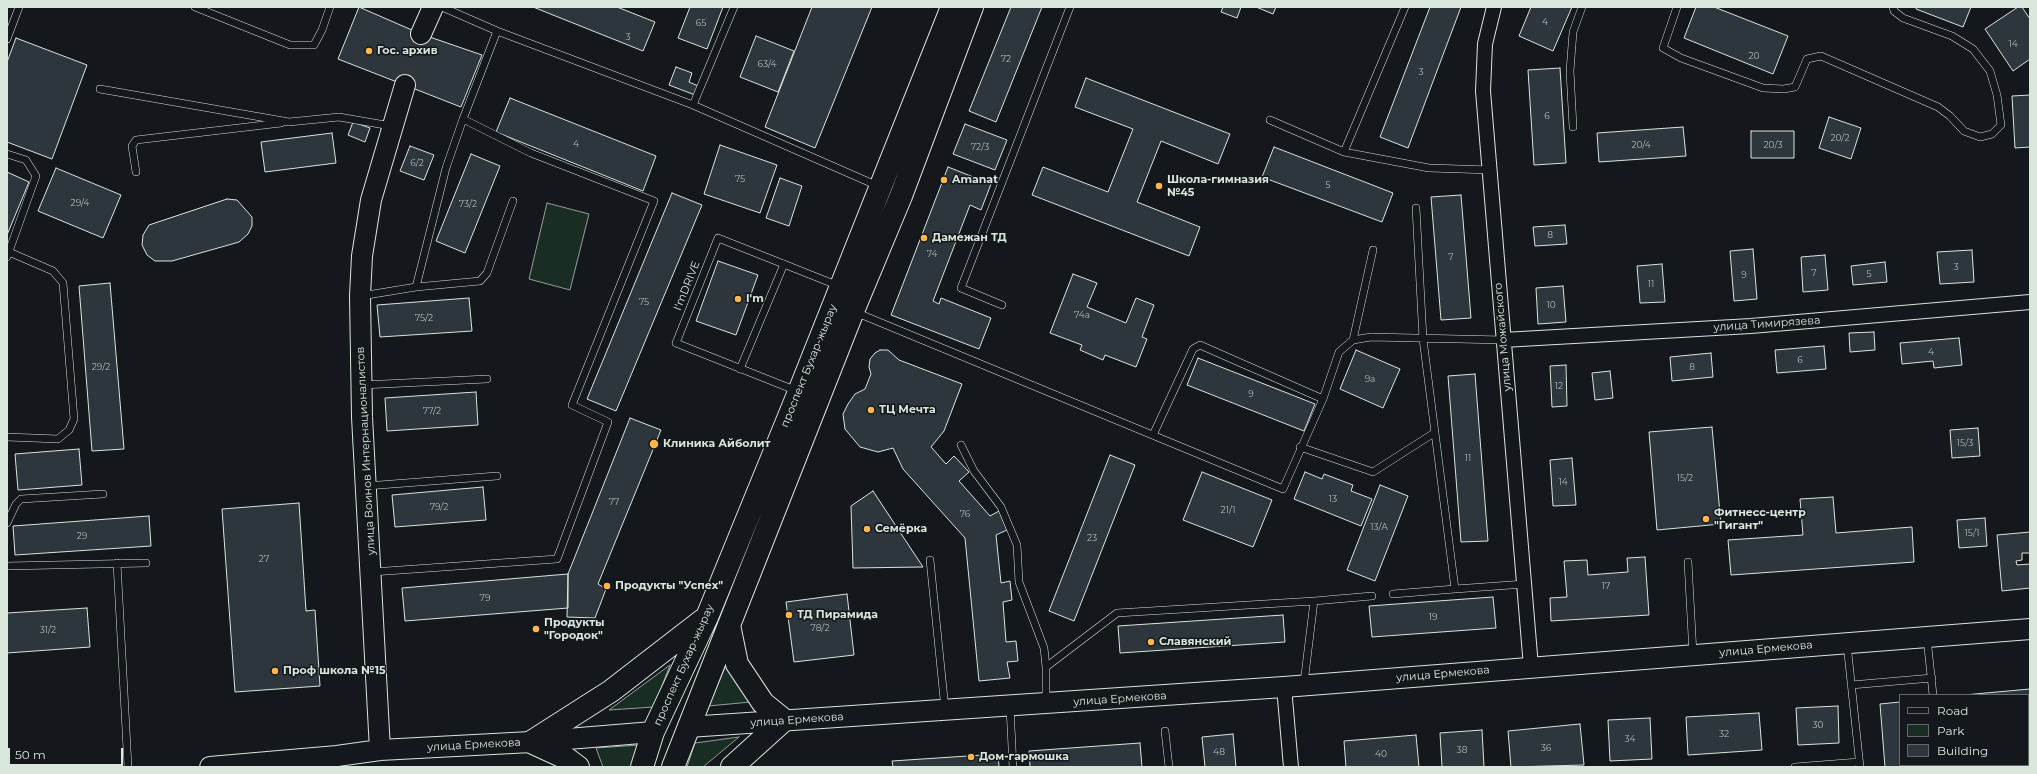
<!DOCTYPE html>
<meta charset="utf-8">
<style>
body{margin:0}
#map{position:relative;width:2037px;height:774px;overflow:hidden;background:#14181c;font-family:Montserrat,sans-serif}
canvas{display:block}
.frame{position:absolute;inset:0;border:8px solid #d8e6dc;pointer-events:none}
.legend{position:absolute;left:1899px;top:694px;width:130px;height:72px;box-sizing:border-box;background:#14181c;border:1px solid #626a69;margin:0;padding:5px 7px;list-style:none;font-size:12px;color:#d8e6dc}
.legend li{display:flex;align-items:center;gap:8px;height:20px}
.legend b{width:20px;border:1px solid #626a69}
.scale{position:absolute;left:8px;top:748px;width:115px;height:18px;box-sizing:border-box;border:2px solid #d8e6dc;border-top:0;padding-left:5px;font-size:12px;line-height:14px;white-space:nowrap;color:#d8e6dc;-webkit-text-stroke:3px #14181c;paint-order:stroke}
</style>
<div id="map">
<canvas width="2037" height="774"></canvas>
<div class="frame"></div>
<ul class="legend">
<li><b style="height:5px;background:#14181c"></b>Road</li>
<li><b style="height:11px;background:#1a2d24"></b>Park</li>
<li><b style="height:11px;background:#2c363c"></b>Building</li>
</ul>
<div class="scale">50 m</div>
</div>
<script>
const c = document.querySelector('canvas').getContext('2d');
c.lineJoin = 'round';
function paint(path, color) { c.fillStyle = color; c.fill(path, 'evenodd'); }
const toPath = rows => new Path2D(rows.map(r => 'M' + r).join(''));
function stroke(path, color, width, dash) { c.strokeStyle = color; c.lineWidth = width; c.lineCap = dash ? 'butt' : 'round'; c.setLineDash(dash || []); c.stroke(path); }
function drawText(font, color, halo, rows, align = 'center') {
  c.font = font + ' Montserrat,sans-serif'; c.lineWidth = 3; c.setLineDash([]); c.textBaseline = 'middle'; c.strokeStyle = halo; c.fillStyle = color; for (const [text, x, y, turn = 0] of rows) {
    c.save(); c.translate(x, y); c.rotate((+turn || 0) * Math.PI / 180); c.textAlign = isNaN(turn) ? turn : align; if (halo) c.strokeText(text, 0, 0); c.fillText(text, 0, 0); c.restore();
  }
}
const green = toPath([
 [547,203,589,214,570,290,529,279,547,203],
 [728,661,751,702,708,706,728,661],
 [670,665,654,707,609,710,670,665],
 [739,737,703,767,687,767,695,743,739,737],
 [639,745,631,767,603,767,596,748,639,745]
]);
const building = toPath([
 [359,7,421,34,482,55,461,107,338,59,359,7],
 [533,7,617,7,655,22,643,51,533,7],
 [690,7,723,7,707,49,678,38,690,7],
 [812,7,872,7,815,148,765,127,812,7],
 [1011,7,1042,7,996,122,969,111,1011,7],
 [1223,7,1241,7,1237,18,1221,12,1223,7],
 [1256,7,1276,7,1273,14,1256,7],
 [1430,7,1461,7,1408,148,1380,137,1430,7],
 [1531,7,1572,7,1553,51,1519,36,1531,7],
 [1696,7,1714,7,1788,36,1773,74,1684,38,1696,7],
 [1916,7,1971,7,1963,27,1916,9,1916,7],
 [2018,7,2022,7,2030,19,2030,59,2013,71,1985,29,2018,7],
 [756,36,794,51,778,92,740,77,756,36],
 [16,38,87,65,52,159,7,142,7,62,16,38],
 [676,67,692,73,689,82,698,86,695,95,669,85,676,67],
 [1560,68,1566,163,1534,165,1528,70,1560,68],
 [1086,78,1230,134,1218,164,1161,141,1137,202,1200,227,1189,256,1032,195,1043,167,1108,192,1133,129,1075,107,1086,78],
 [2030,95,2030,147,2015,148,2012,96,2030,95],
 [510,98,656,156,643,191,496,132,510,98],
 [1829,117,1861,128,1851,159,1819,148,1829,117],
 [353,122,370,128,365,142,348,135,353,122],
 [965,124,1007,140,995,170,953,154,965,124],
 [1683,127,1686,156,1599,162,1597,133,1683,127],
 [1751,131,1794,131,1794,158,1751,158,1751,131],
 [332,133,336,163,265,172,261,142,332,133],
 [720,145,777,165,760,213,704,194,720,145],
 [410,146,434,155,424,180,400,171,410,146],
 [1274,147,1393,193,1382,222,1262,177,1274,147],
 [471,154,500,166,465,253,436,241,471,154],
 [948,167,991,184,981,210,970,205,933,301,939,304,941,298,991,318,979,349,891,315,948,167],
 [56,168,121,195,103,238,38,211,56,168],
 [7,172,29,182,7,235,7,172],
 [780,178,802,186,789,226,766,218,780,178],
 [672,193,702,205,616,411,587,399,672,193],
 [1461,195,1471,318,1441,320,1431,197,1461,195],
 [227,199,237,200,252,217,252,226,248,234,239,242,172,261,155,261,147,255,142,245,143,235,149,225,227,199],
 [1565,225,1567,244,1535,246,1533,227,1565,225],
 [1753,249,1757,299,1734,301,1730,251,1753,249],
 [1972,250,1974,282,1940,284,1937,252,1972,250],
 [1825,255,1828,290,1803,292,1801,257,1825,255],
 [718,261,758,275,736,335,696,321,718,261],
 [1885,262,1887,282,1853,285,1851,266,1885,262],
 [1662,264,1665,302,1640,303,1637,266,1662,264],
 [1073,274,1097,283,1087,307,1126,323,1136,298,1154,305,1142,337,1147,339,1136,367,1105,355,1103,360,1080,350,1082,345,1050,333,1073,274],
 [110,283,124,449,92,451,79,286,110,283],
 [1563,286,1566,322,1538,324,1536,288,1563,286],
 [469,298,472,331,380,337,377,305,469,298],
 [1874,332,1875,350,1850,352,1849,333,1874,332],
 [1959,338,1962,365,1934,368,1933,361,1902,364,1900,343,1959,338],
 [1824,346,1826,369,1777,373,1775,350,1824,346],
 [880,350,888,350,899,360,962,384,944,431,931,447,946,464,954,456,969,472,959,481,990,516,999,511,1007,530,996,535,1001,583,1010,581,1012,600,1003,602,1006,642,1016,641,1018,661,1007,662,1010,678,979,681,965,538,903,469,893,448,878,452,860,447,845,429,843,414,848,404,855,394,865,389,871,374,869,367,870,359,875,353,880,350],
 [1356,350,1400,369,1383,408,1340,389,1356,350],
 [1711,353,1713,377,1672,381,1670,357,1711,353],
 [1198,358,1315,404,1304,431,1187,385,1198,358],
 [1566,365,1567,406,1552,407,1550,366,1566,365],
 [1610,371,1613,398,1595,400,1592,373,1610,371],
 [1475,374,1488,541,1461,542,1448,376,1475,374],
 [476,392,478,425,387,431,385,398,476,392],
 [630,418,661,430,598,584,606,589,595,618,567,617,568,574,630,418],
 [1712,427,1721,524,1657,530,1649,432,1712,427],
 [1978,428,1980,456,1952,458,1950,430,1978,428],
 [79,449,82,485,18,490,15,454,79,449],
 [1110,455,1135,465,1074,621,1049,611,1110,455],
 [1572,458,1576,505,1553,506,1550,460,1572,458],
 [1202,472,1272,500,1253,547,1183,520,1202,472],
 [1305,472,1322,479,1324,474,1353,485,1351,491,1372,499,1361,526,1294,499,1305,472],
 [1380,485,1408,496,1375,581,1347,570,1380,485],
 [483,487,486,520,395,527,392,495,483,487],
 [873,491,923,567,853,568,851,506,873,491],
 [1833,497,1836,533,1912,527,1914,562,1731,575,1728,540,1803,535,1800,499,1833,497],
 [299,503,306,611,315,610,320,686,235,692,222,509,299,503],
 [149,516,151,546,15,555,13,526,149,516],
 [1985,518,1987,546,1959,548,1957,520,1985,518],
 [2030,532,2030,553,2022,553,2022,560,2016,561,2017,565,2030,564,2030,588,2002,591,1997,535,2030,532],
 [1645,557,1649,615,1551,621,1550,598,1567,597,1564,561,1587,560,1588,575,1628,572,1627,558,1645,557],
 [568,574,568,608,405,621,402,588,568,574],
 [847,594,854,655,794,662,786,602,847,594],
 [1493,597,1496,628,1372,637,1369,606,1493,597],
 [87,608,90,647,7,653,7,613,87,608],
 [1283,615,1285,642,1120,653,1118,626,1283,615],
 [2030,689,2030,719,2028,719,2028,695,1964,695,2030,689],
 [1900,702,1900,765,1924,765,1924,767,1885,767,1880,704,1900,702],
 [1838,706,1839,743,1798,745,1796,708,1838,706],
 [1759,713,1762,750,1688,755,1686,717,1759,713],
 [1650,718,1652,759,1610,761,1608,720,1650,718],
 [1580,724,1584,765,1511,767,1508,731,1580,724],
 [1482,730,1484,767,1442,767,1440,733,1482,730],
 [1233,734,1236,767,1205,767,1202,737,1233,734],
 [1416,735,1419,767,1346,767,1344,741,1416,735],
 [1140,743,1142,767,1030,767,1029,751,1140,743],
 [998,754,999,767,893,767,892,761,998,754]
]);
const secondaryTunnel = toPath([
 [405,85,421,34]
]);
const lane = toPath([
 [195,7,290,45,314,45,322,30,330,7],
 [442,7,497,31,693,105,878,186],
 [1677,7,1663,48,1681,58,1763,88,1784,89,1795,87,1807,59,1821,56,1938,107,1950,116,1964,131,1980,137,1992,134,2001,125,1997,95,1990,71,1973,49,1952,36,1903,18,1894,11,1893,7],
 [7,39,19,7],
 [100,89,289,122,339,117,391,126],
 [693,105,734,7],
 [463,119,446,168,416,287,480,281,487,273,513,201],
 [1270,120,1344,152,1429,168,1491,170],
 [1573,127,1570,71,1573,32,1582,7],
 [1344,152,1405,7],
 [7,154,26,160,36,176,7,257],
 [136,172,132,146,136,140,281,123],
 [1416,208,1423,339,1455,589,1525,584],
 [361,296,416,287],
 [1002,305,961,288,1070,7],
 [855,312,1283,489,1323,399,1339,352,1353,340,1371,337,1503,340],
 [1353,340,1373,250],
 [740,369,784,264],
 [362,385,487,379],
 [797,391,676,343,718,238,839,286],
 [1153,435,1193,349,1200,345,1323,399],
 [7,437,58,439,69,430,74,419,63,283,53,271,9,252],
 [961,445,974,471,1001,507,1017,545,1019,582,1044,648,1046,667,1046,702],
 [1300,447,1373,472,1434,433],
 [366,486,497,476],
 [7,523,16,504,21,499,103,494],
 [930,560,945,709],
 [1688,562,1693,654],
 [117,563,128,767],
 [7,566,146,563],
 [372,572,557,559,608,422,572,405,654,201,531,153,463,119,497,31],
 [1393,594,1455,589],
 [1314,601,1372,596],
 [1927,638,1933,695],
 [1847,644,1860,767],
 [1046,667,1117,613,1314,601,1304,683],
 [1851,685,1932,678],
 [1010,707,1013,767],
 [1165,731,1169,767],
 [2028,740,2030,740],
 [1939,765,1940,767],
 [1795,767,1859,762]
]);
const street = toPath([
 [1494,7,1485,44,1483,91,1531,667],
 [1503,340,1751,326,2030,302],
 [1284,687,1291,767]
]);
const secondary = toPath([
 [421,34,433,7],
 [688,727,1284,687,2030,629],
 [380,750,362,417,360,296,362,256,371,200,405,85],
 [210,767,337,756,380,750,531,742,653,732]
]);
const primary = toPath([
 [729,625,737,664,763,703,784,720,732,767],
 [531,742,611,691,703,620],
 [531,742,566,758,578,767],
 [642,767,653,732,707,617,799,392,952,7],
 [673,767,853,311,901,196,972,7]
]);
const markers = [
 [369,51,4,"#ffb74d"],
 [944,180,4,"#ffb74d"],
 [1159,186,4,"#ffb74d"],
 [924,238,4,"#ffb74d"],
 [738,299,4,"#ffb74d"],
 [871,410,4,"#ffb74d"],
 [654,444,5,"#ffb74d"],
 [1706,519,4,"#ffb74d"],
 [867,529,4,"#ffb74d"],
 [607,586,4,"#ffb74d"],
 [789,615,4,"#ffb74d"],
 [536,629,4,"#ffb74d"],
 [1151,642,4,"#ffb74d"],
 [275,671,4,"#ffb74d"],
 [971,757,4,"#ffb74d"]
];
const numberNames = [
 ["4",1545,22],
 ["65",701,23],
 ["3",628,37],
 ["14",2013,44],
 ["20",1754,56],
 ["72",1006,59],
 ["63/4",767,64],
 ["3",1421,72],
 ["6",1547,116],
 ["20/2",1840,138],
 ["4",576,144],
 ["20/4",1641,145],
 ["20/3",1773,145],
 ["72/3",980,147],
 ["6/2",417,163],
 ["75",740,179],
 ["5",1328,185],
 ["29/4",80,203],
 ["73/2",468,204],
 ["8",1550,235],
 ["74",932,254],
 ["7",1451,257],
 ["3",1956,267],
 ["7",1814,273],
 ["5",1869,274],
 ["9",1744,275],
 ["11",1651,284],
 ["75",644,302],
 ["10",1551,305],
 ["74а",1082,315],
 ["75/2",424,318],
 ["4",1931,352],
 ["6",1800,360],
 ["29/2",101,367],
 ["8",1692,367],
 ["9а",1370,379],
 ["12",1559,386],
 ["9",1251,394],
 ["77/2",432,411],
 ["15/3",1965,443],
 ["11",1468,458],
 ["15/2",1685,478],
 ["14",1563,482],
 ["13",1333,499],
 ["77",614,502],
 ["79/2",439,507],
 ["21/1",1228,510],
 ["76",965,514],
 ["13/А",1379,527],
 ["15/1",1972,533],
 ["29",82,536],
 ["23",1092,538],
 ["27",264,559],
 ["17",1606,586],
 ["79",485,598],
 ["19",1433,617],
 ["78/2",820,628],
 ["31/2",48,630],
 ["30",1818,725],
 ["32",1724,734],
 ["34",1630,739],
 ["36",1546,748],
 ["38",1462,750],
 ["48",1219,752],
 ["40",1381,754]
];
const poiNames = [
 ["Гос. архив",377,51],
 ["Amanat",952,180],
 ["Школа-гимназия",1167,180],
 ["№45",1167,193],
 ["Дамежан ТД",932,238],
 ["I'm",746,299],
 ["ТЦ Мечта",879,410],
 ["Клиника Айболит",663,444],
 ["Фитнесс-центр",1714,513],
 ["\"Гигант\"",1714,526],
 ["Семёрка",875,529],
 ["Продукты \"Успех\"",615,586],
 ["ТД Пирамида",797,615],
 ["Продукты",544,623],
 ["\"Городок\"",544,636],
 ["Славянский",1159,642],
 ["Проф школа №15",283,671],
 ["Дом-гармошка",979,757]
];
const streetNames = [
 ["I'mDRIVE",687,286,-68],
 ["улица Тимирязева",1767,324,-4],
 ["улица Можайского",1503,337,-95],
 ["проспект Бухар-жырау",809,366,-68],
 ["улица Воинов Интернационалистов",366,451,-93],
 ["улица Ермекова",1766,649,-5],
 ["проспект Бухар-жырау",684,665,-66],
 ["улица Ермекова",1443,674,-5],
 ["улица Ермекова",1120,699,-4],
 ["улица Ермекова",797,720,-4],
 ["улица Ермекова",474,745,-3]
];
paint(green, '#1a2d24');
stroke(green, '#939e99', 1);
paint(building, '#2c363c');
stroke(building, '#d8e6dc', 1);
stroke(secondaryTunnel, '#313739', 20, [20, 10]);
stroke(lane, '#d8e6dc', 8);
stroke(street, '#d8e6dc', 16);
stroke(secondary, '#d8e6dc', 22);
stroke(primary, '#d8e6dc', 24);
stroke(lane, '#14181c', 7);
stroke(street, '#14181c', 14);
stroke(secondary, '#14181c', 20);
stroke(primary, '#14181c', 22);
for (const [x, y, r, color] of markers) { const dot = new Path2D(); dot.arc(x, y, r, 0, 2 * Math.PI); c.fillStyle = color; c.fill(dot); stroke(dot, '#14181c', 1.5); }
drawText('9px', '#adbab4', null, numberNames);
drawText('bold 11px', '#d8e6dc', '#14181c', poiNames, 'left');
drawText('11px', '#d8e6dc', '#14181c', streetNames);
</script>
